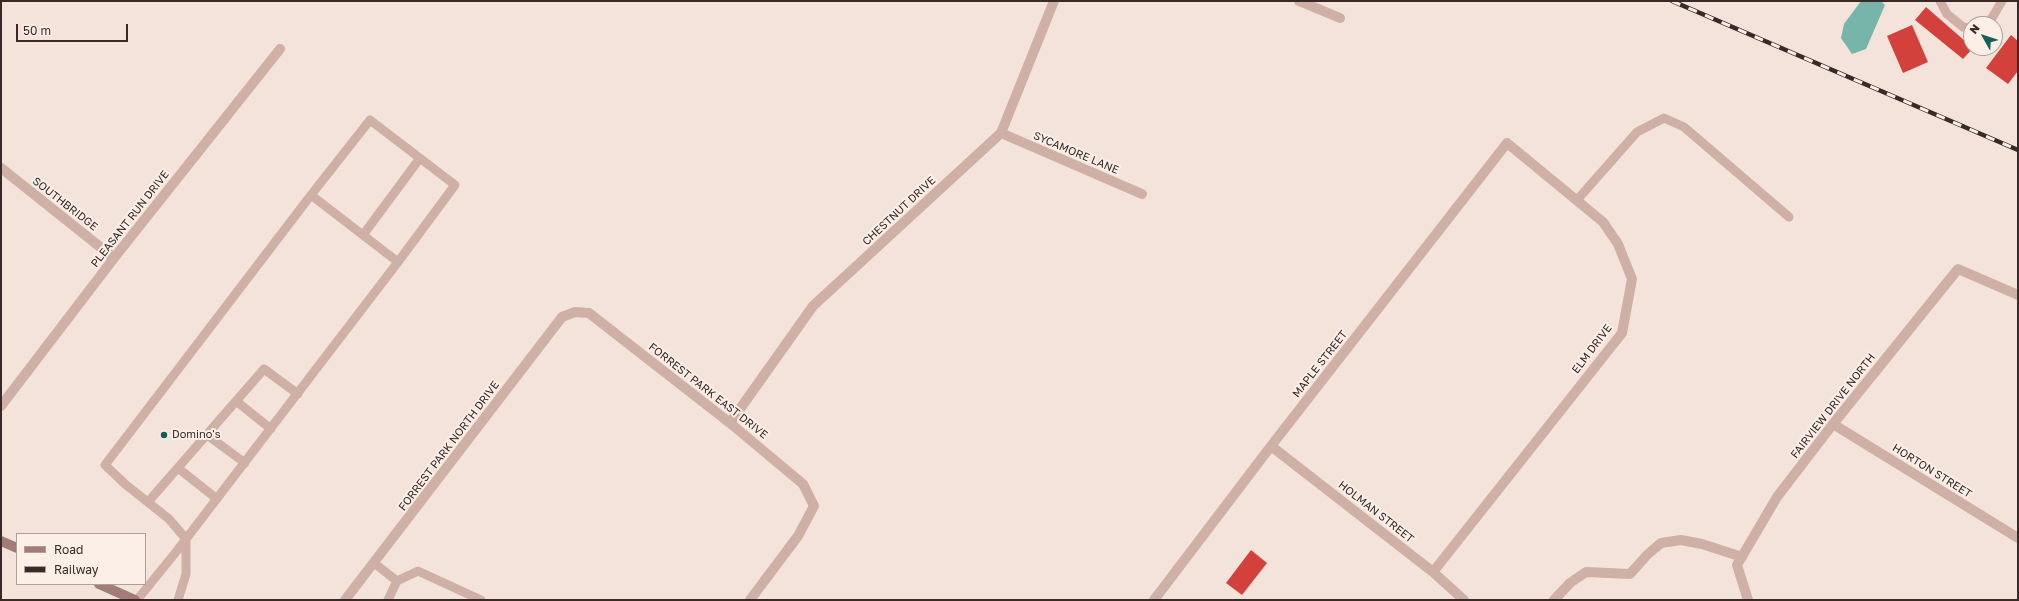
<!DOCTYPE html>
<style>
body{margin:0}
#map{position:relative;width:2019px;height:601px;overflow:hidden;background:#f4e3db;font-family:"Golos Text",sans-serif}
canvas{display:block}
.frame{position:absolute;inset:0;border:2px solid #392927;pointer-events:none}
.legend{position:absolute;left:16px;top:533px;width:130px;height:52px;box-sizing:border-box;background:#fbefe8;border:1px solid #ada09b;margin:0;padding:5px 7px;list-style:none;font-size:12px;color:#392927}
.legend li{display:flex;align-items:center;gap:8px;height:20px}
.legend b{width:20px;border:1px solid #ada09b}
.north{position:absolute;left:1963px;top:16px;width:40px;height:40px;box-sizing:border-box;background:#fbefe8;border:1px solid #ada09b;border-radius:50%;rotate:309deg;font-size:11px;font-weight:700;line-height:16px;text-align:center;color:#392927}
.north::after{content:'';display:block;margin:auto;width:14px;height:18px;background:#185f56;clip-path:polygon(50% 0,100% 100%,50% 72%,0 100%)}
.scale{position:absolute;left:16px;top:24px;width:112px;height:18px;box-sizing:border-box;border:2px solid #392927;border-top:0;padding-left:5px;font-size:12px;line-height:14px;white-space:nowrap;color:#392927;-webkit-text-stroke:3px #fbefe8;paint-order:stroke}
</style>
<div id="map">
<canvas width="2019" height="601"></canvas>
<div class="frame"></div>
<ul class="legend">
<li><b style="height:5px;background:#a27d77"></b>Road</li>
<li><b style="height:5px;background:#392927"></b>Railway</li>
</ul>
<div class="north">N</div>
<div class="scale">50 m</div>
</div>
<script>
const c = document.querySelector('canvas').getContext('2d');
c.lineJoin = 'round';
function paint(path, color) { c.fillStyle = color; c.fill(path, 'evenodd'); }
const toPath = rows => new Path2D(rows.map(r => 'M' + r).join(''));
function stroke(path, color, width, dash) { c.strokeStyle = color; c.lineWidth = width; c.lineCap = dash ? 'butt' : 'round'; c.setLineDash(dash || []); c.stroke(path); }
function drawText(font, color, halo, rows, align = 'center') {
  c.font = font + ' "Golos Text",sans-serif'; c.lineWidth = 4; c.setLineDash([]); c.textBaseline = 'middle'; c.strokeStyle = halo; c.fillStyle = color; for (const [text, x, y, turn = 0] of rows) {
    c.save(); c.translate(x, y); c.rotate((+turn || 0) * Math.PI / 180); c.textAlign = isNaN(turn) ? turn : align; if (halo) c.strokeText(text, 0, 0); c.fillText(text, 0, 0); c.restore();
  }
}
const water = toPath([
 [1861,1,1881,1,1885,5,1866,49,1852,54,1841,38,1844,24]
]);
const building = toPath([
 [1926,7,1973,48,1963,59,1915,20],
 [1912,25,1928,62,1903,73,1887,36],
 [2011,35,2018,41,2018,71,2008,84,1986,68],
 [1251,550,1267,563,1242,595,1226,583]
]);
const lane = toPath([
 [1940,1,1947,14,1963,27,1971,28],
 [1983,24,1992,18,2002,1],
 [1577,200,1637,132,1664,118,1684,127,1789,217],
 [363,235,420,158],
 [236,401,271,429],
 [207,435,245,463],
 [178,468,217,499],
 [148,502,264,369,298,394],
 [374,563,397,581,388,600],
 [397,581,418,571,481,600],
 [137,600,176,552,398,262,455,185,370,120,311,195],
 [178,600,186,574,186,539,169,519,125,484,105,465,311,195,398,262]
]);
const street = toPath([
 [1299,1,1340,18],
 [1001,133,1142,194],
 [1,168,114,258],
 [1,406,114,258,280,49],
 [730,423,813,306,1001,133,1054,1],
 [1833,424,2018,538],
 [1271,446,1433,572,1464,600],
 [345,600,562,317,575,312,589,313,730,423,803,484,814,506,798,536,750,600],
 [1154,600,1271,446,1507,143,1603,222,1618,244,1632,279,1622,333,1433,572],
 [1554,600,1570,583,1586,572,1630,574,1647,555,1661,543,1681,540,1702,544,1742,557],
 [1748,600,1737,565,1777,497,1833,424,1958,269,2018,295]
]);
const secondary = toPath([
 [1,541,17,548],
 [99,584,135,600]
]);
const rail = toPath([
 [1672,1,2018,150]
]);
const markers = [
 [164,435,4,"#185f56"]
];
const streetNames = [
 ["SYCAMORE LANE",1076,153,23],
 ["SOUTHBRIDGE",65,204,38],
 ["CHESTNUT DRIVE",899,211,-43],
 ["PLEASANT RUN DRIVE",130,219,-52],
 ["ELM DRIVE",1592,349,-53],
 ["MAPLE STREET",1320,364,-52],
 ["FORREST PARK EAST DRIVE",708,391,38],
 ["FAIRVIEW DRIVE NORTH",1833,406,-52],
 ["FORREST PARK NORTH DRIVE",449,446,-53],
 ["HORTON STREET",1932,471,32],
 ["HOLMAN STREET",1376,512,38]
];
const poiNames = [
 ["Domino's",172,435]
];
paint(water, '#77b5ab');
paint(building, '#d2413b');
stroke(lane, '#ceb0a6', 9);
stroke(street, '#ceb0a6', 10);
stroke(secondary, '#a27d77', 10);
stroke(rail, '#392927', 4.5);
stroke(rail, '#fbefe8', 3, [9]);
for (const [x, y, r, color] of markers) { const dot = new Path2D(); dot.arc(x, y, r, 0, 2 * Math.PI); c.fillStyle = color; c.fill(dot); stroke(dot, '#fbefe8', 1.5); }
drawText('11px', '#392927', '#fbefe8', streetNames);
drawText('11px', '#392927', '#fbefe8', poiNames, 'left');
</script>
